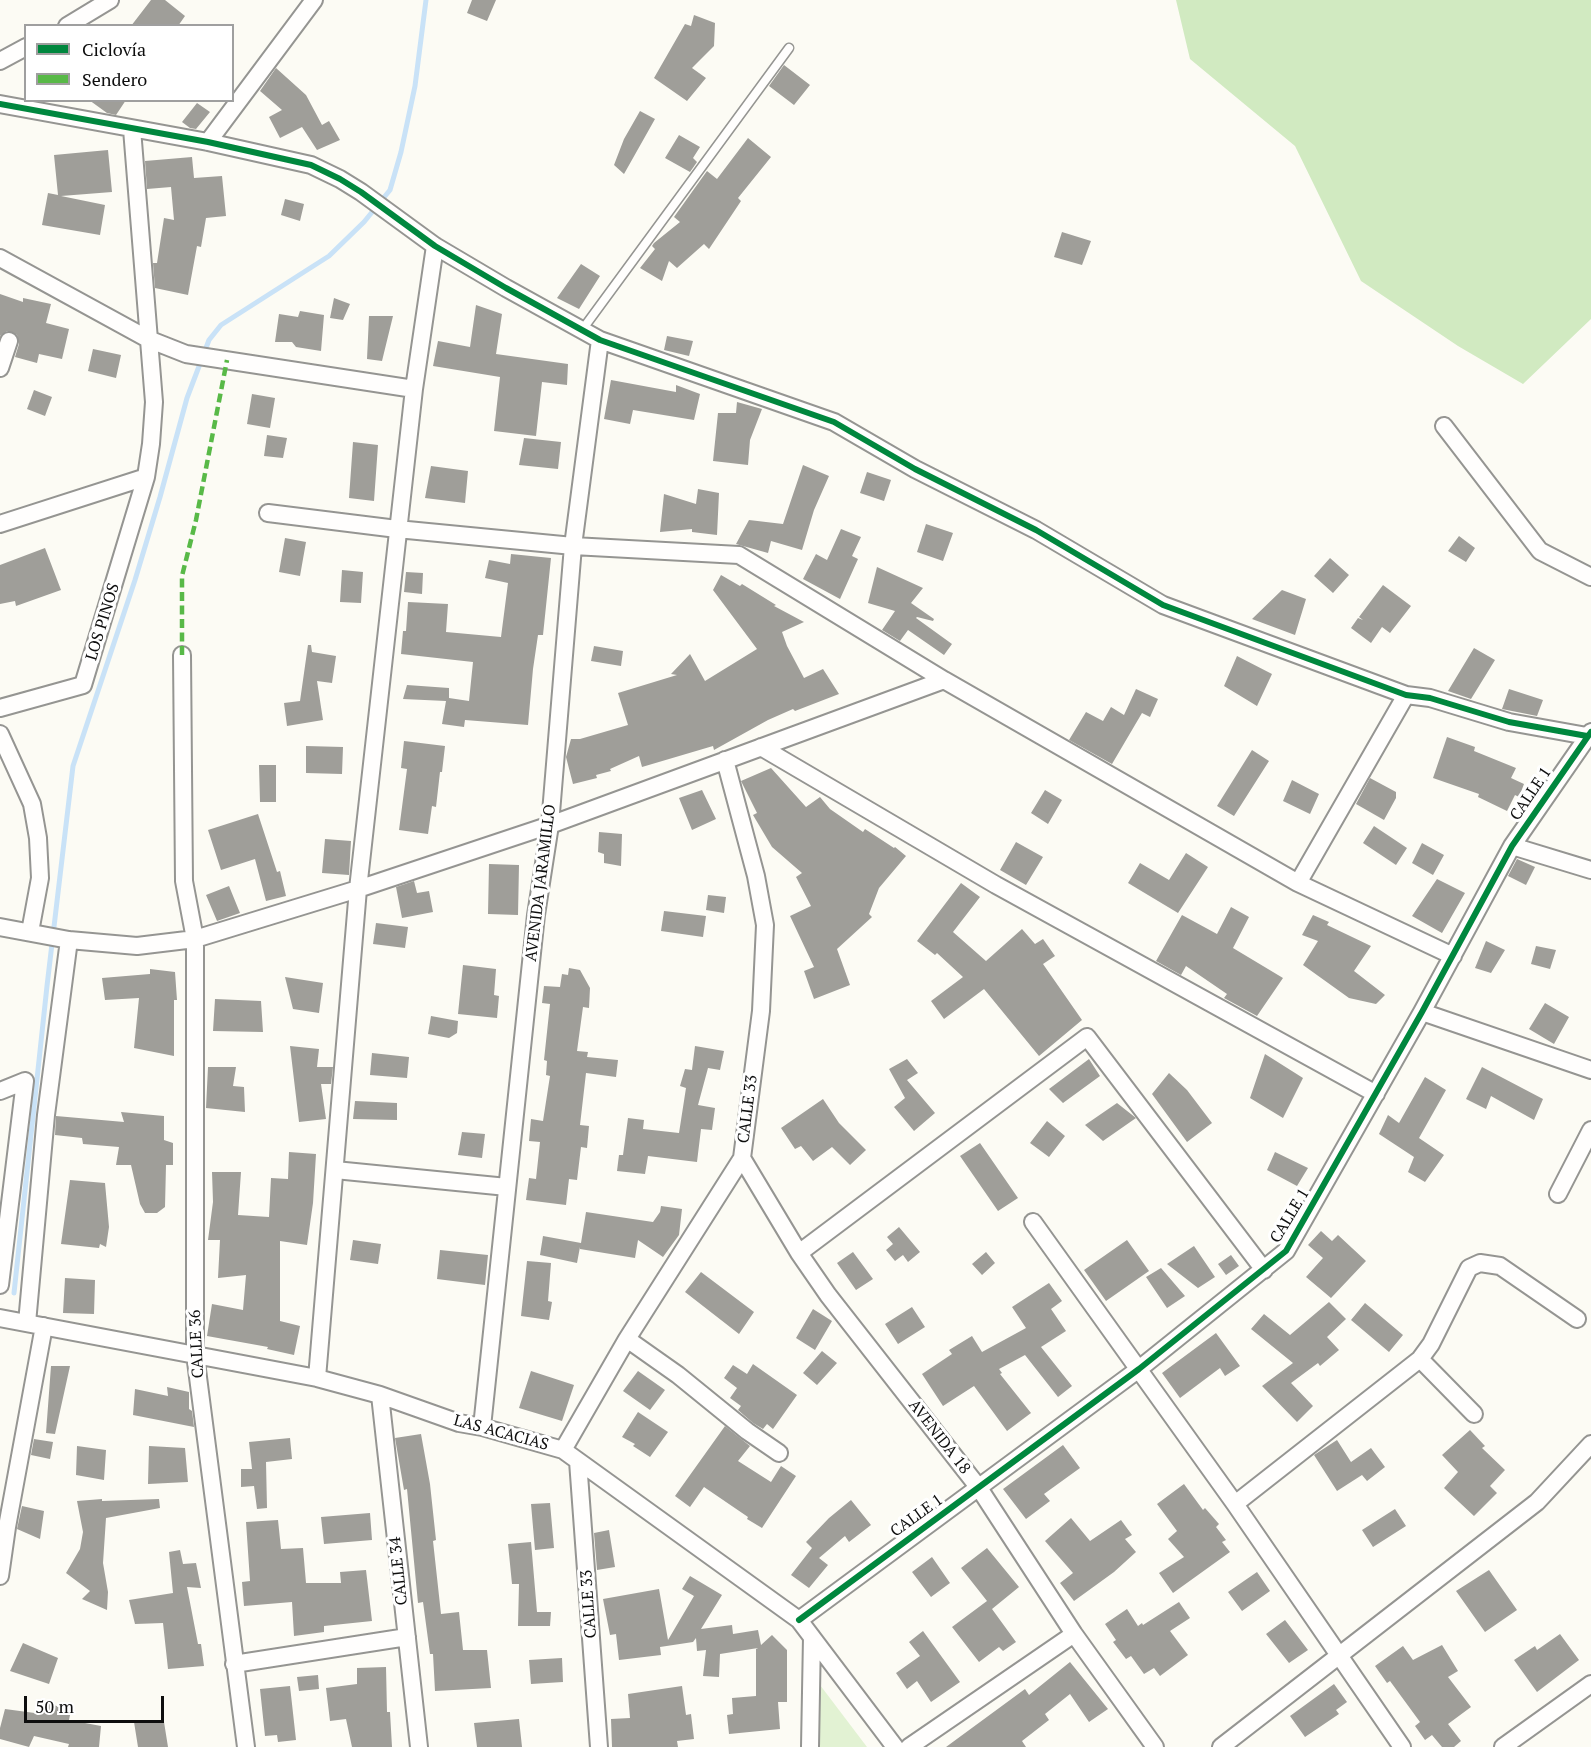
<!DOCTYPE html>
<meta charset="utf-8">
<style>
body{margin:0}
#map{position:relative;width:1591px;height:1747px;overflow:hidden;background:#fcfbf4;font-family:"PT Serif",serif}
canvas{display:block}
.legend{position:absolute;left:24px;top:24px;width:210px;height:78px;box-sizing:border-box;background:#fff;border:2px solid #9f9f9f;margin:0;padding:8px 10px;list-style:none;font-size:18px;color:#0e0e0e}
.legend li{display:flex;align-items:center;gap:12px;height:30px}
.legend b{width:30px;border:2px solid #9f9f9f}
.scale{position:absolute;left:24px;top:1696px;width:140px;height:27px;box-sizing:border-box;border:3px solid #0e0e0e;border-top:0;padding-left:8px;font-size:18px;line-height:21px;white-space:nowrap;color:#0e0e0e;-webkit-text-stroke:4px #fff;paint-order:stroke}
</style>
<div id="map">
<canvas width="1591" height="1747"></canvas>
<ul class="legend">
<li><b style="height:8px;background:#00873e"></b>Ciclovía</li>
<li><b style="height:8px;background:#58b947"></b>Sendero</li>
</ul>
<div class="scale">50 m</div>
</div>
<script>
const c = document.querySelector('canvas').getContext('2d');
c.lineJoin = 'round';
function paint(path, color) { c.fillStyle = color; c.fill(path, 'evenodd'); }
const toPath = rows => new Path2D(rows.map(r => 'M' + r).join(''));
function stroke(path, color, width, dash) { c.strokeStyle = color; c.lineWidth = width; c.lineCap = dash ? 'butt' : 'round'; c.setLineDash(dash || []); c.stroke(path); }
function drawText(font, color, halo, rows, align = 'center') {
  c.font = font + ' "PT Serif",serif'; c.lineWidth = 6; c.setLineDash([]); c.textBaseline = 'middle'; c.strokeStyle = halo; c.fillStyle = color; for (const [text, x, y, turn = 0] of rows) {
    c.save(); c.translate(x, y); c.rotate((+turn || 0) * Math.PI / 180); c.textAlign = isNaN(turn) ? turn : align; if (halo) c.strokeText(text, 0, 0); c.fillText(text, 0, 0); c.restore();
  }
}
const green = toPath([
 [817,1681,867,1747,817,1747]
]);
const forest = toPath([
 [1176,0,1591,0,1591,319,1523,384,1458,346,1361,281,1295,146,1190,59]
]);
const stream = toPath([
 [14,1293,47,986,73,766,135,580,160,497,187,398,209,340,221,325,329,256,364,222,390,190,401,152,415,86,426,0]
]);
const building = toPath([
 [151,0,165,0,185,16,178,26,131,26],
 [472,0,496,0,487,21,467,13],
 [694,15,715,23,714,46,692,68,706,78,687,101,654,78,685,24,691,26],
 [784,65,810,85,794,105,769,86],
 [276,68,306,95,322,125,329,121,340,140,317,150,302,127,280,138,269,117,282,110,260,91],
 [89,100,126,100,116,115,107,113],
 [197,103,210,112,196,129,190,128,182,122],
 [640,111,655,119,624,174,614,165,624,139],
 [679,135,700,147,693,158,697,162,690,172,665,158],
 [748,138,771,157,738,198,741,201,709,249,704,244,677,268,669,261,662,281,640,268,655,249,652,246,654,243,680,222,674,217,707,171,717,179],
 [108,150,112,192,61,196,105,205,100,235,42,225,48,193,58,195,54,155],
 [192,157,194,178,222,176,226,216,206,218,201,247,197,246,188,295,155,288,153,263,157,263,164,218,174,220,171,187,147,189,145,161],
 [285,199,304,204,300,221,281,215],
 [1062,232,1091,241,1082,265,1054,257],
 [581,264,600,276,579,309,557,298],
 [0,294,23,302,23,298,51,304,46,323,69,329,62,359,39,354,37,363,15,357,19,344,17,335,7,331,0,336],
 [334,298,350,304,343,320,330,318],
 [476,305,502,314,496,354,568,364,567,385,542,382,536,436,494,431,500,377,433,366,438,341,470,347],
 [300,311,324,315,321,351,296,347,292,342,275,342,279,314,298,317],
 [369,316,393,316,382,361,367,359],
 [667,336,693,341,689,356,664,350],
 [93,349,121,355,116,378,88,371],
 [611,380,676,392,676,385,700,394,694,420,633,410,630,424,604,419],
 [34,390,52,397,45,416,27,409],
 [252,394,275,398,270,428,247,424],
 [737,402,762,409,750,440,748,465,713,461,718,413,736,413],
 [267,435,287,438,283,458,264,456],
 [524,438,561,442,558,469,519,465],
 [353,442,378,445,374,501,349,498],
 [803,465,829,476,814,510,802,550,771,541,768,553,736,544,749,520,783,524],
 [431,466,468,471,465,503,425,498],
 [867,472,891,480,884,501,860,493],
 [698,489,719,493,717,535,692,532,692,529,660,532,664,494,696,504],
 [926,524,953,533,943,561,917,552],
 [841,529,861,537,852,556,858,559,840,599,803,579,816,554,827,560],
 [1459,536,1475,548,1466,562,1448,551],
 [285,538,306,542,300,576,279,572],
 [45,548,61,590,16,606,15,601,0,604,0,565],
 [511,554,551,558,543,635,538,635,533,669,528,725,465,720,464,727,442,724,446,701,403,699,407,685,449,688,449,698,469,701,473,662,401,654,403,631,406,631,408,602,448,604,446,632,501,637,508,583,485,578,489,560,510,564],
 [1330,558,1349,575,1333,593,1314,576],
 [877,567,923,588,911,603,934,619,933,621,917,617,916,618,952,644,944,655,908,630,900,641,882,630,895,611,868,603],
 [342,570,363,572,361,603,340,602],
 [406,572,423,573,422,594,404,592],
 [721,575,740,586,742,584,776,605,774,606,804,622,782,632,787,646,804,678,823,669,839,694,795,711,793,709,768,720,714,750,713,746,642,767,639,756,610,769,611,771,596,775,597,778,573,784,566,757,571,739,580,739,628,725,618,693,677,675,671,674,690,654,705,681,757,649,713,590],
 [1383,585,1411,606,1390,633,1382,627,1371,643,1351,628,1358,618,1363,620,1359,617],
 [1282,590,1306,599,1295,635,1252,619],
 [308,645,311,645,312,652,336,656,332,683,317,681,323,720,287,726,284,703,300,701],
 [594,646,623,651,621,666,591,661],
 [1474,648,1495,660,1471,699,1448,691],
 [1237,656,1272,674,1257,706,1224,686],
 [1136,689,1158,699,1150,717,1142,713,1112,764,1069,740,1086,712,1103,721,1111,707,1124,715],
 [1509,689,1543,700,1537,716,1502,709],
 [1447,737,1475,747,1474,751,1516,768,1511,778,1524,784,1519,797,1515,795,1507,811,1478,797,1479,794,1433,778],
 [404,741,445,746,442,772,440,772,436,807,432,806,428,834,399,830,407,769,401,768],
 [306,746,343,747,342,774,306,773],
 [1252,750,1269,761,1234,816,1217,806],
 [259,765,276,765,276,802,260,802],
 [771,768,806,807,820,797,830,809,863,832,865,829,894,848,895,847,906,856,879,888,869,914,872,917,837,949,850,985,814,999,804,971,814,967,790,916,811,906,796,877,802,873,772,847,753,815,757,813,741,781],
 [1370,778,1396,792,1396,798,1384,820,1356,804],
 [1292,780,1319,794,1310,814,1283,801],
 [702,790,716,819,692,830,679,798],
 [1045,790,1062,800,1048,824,1031,813],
 [258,814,277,872,280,871,286,896,266,901,255,859,221,870,208,830],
 [1374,826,1407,848,1396,865,1363,843],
 [599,832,622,834,621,866,604,863,604,854,598,852],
 [325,839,351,841,349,875,322,873],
 [1016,842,1043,857,1026,885,1000,870],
 [1422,843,1444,855,1433,875,1412,863],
 [1186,853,1208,867,1178,913,1128,883,1140,863,1169,880],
 [1517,859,1535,867,1526,885,1508,876],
 [489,864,519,865,518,915,488,914],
 [1437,879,1465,893,1442,933,1412,916],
 [414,881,417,893,429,891,433,912,402,918,396,887],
 [961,883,980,897,953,932,986,961,1022,929,1035,944,1043,939,1055,956,1043,964,1082,1020,1039,1056,984,989,944,1019,931,1001,963,977,937,953,935,955,917,941],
 [229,886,240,913,217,921,206,895],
 [708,895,726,897,724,913,706,910],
 [1231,907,1249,917,1233,948,1283,978,1257,1016,1224,998,1227,994,1186,966,1181,975,1156,961,1182,915,1217,934],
 [664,911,706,916,703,937,661,931],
 [1313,915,1329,922,1327,925,1371,946,1354,971,1385,995,1376,1004,1349,998,1303,965,1318,941,1302,935],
 [376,923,408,927,405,948,373,944],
 [1486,941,1505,950,1491,973,1475,968],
 [1536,946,1556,950,1550,969,1531,964],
 [463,965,496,969,494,995,499,996,497,1018,458,1014],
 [569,968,580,970,590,988,589,1008,583,1007,577,1051,588,1052,587,1057,618,1060,616,1077,586,1073,580,1125,589,1126,587,1148,581,1147,577,1180,569,1179,566,1205,526,1200,529,1178,536,1179,540,1142,529,1141,531,1119,543,1121,550,1076,546,1075,547,1061,544,1060,550,1004,542,1003,544,986,560,987,562,974,568,975],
 [150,969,175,972,177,1000,174,1000,174,1056,134,1048,139,998,105,1000,102,978,150,974],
 [285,977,323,983,319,1013,293,1009],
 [215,999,261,1001,263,1032,213,1031],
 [1545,1003,1569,1017,1554,1044,1529,1029],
 [431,1016,458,1021,457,1033,449,1038,428,1034],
 [290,1046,319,1049,317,1067,333,1067,331,1084,321,1084,326,1119,299,1122],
 [695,1046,724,1051,720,1070,708,1068,698,1105,715,1108,712,1130,701,1129,697,1162,648,1156,645,1174,617,1171,619,1155,623,1155,628,1118,644,1120,643,1129,679,1133,686,1088,680,1086,685,1069,692,1070],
 [372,1053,409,1057,407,1078,370,1075],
 [1265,1054,1303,1078,1283,1118,1250,1098],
 [907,1059,918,1073,907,1080,935,1113,914,1131,894,1107,905,1098,889,1069],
 [1089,1059,1100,1076,1063,1103,1049,1089],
 [208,1067,236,1067,233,1086,244,1087,245,1112,206,1108],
 [1482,1067,1543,1099,1534,1120,1491,1096,1486,1109,1466,1099],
 [1169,1073,1187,1090,1212,1123,1187,1142,1152,1094],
 [1425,1077,1446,1090,1419,1138,1444,1155,1425,1182,1408,1172,1414,1157,1379,1134,1388,1115,1399,1123],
 [823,1099,839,1123,866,1150,850,1165,832,1147,813,1161,801,1146,795,1149,781,1128],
 [355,1101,397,1103,397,1120,353,1119],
 [1117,1103,1136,1118,1103,1141,1085,1125],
 [121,1112,164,1116,164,1140,173,1143,173,1165,166,1165,165,1207,157,1213,145,1213,140,1204,131,1165,116,1165,119,1147,83,1144,82,1138,55,1135,56,1116,124,1122],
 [1047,1121,1065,1136,1049,1157,1030,1143],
 [462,1132,485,1134,482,1158,458,1155],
 [980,1143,1018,1198,998,1211,960,1156],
 [289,1152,316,1154,313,1203,307,1245,280,1241,280,1321,300,1326,294,1355,267,1349,268,1347,207,1336,212,1304,243,1310,246,1275,218,1278,220,1240,208,1240,213,1202,212,1172,241,1172,238,1215,269,1217,271,1178,288,1179],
 [1275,1152,1308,1168,1297,1186,1267,1170],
 [70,1180,105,1183,109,1227,106,1247,100,1244,99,1248,61,1244],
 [661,1206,682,1209,679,1235,663,1257,638,1240,635,1258,580,1249,580,1247,577,1263,540,1255,543,1236,581,1243,586,1212,653,1222,660,1212],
 [899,1227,920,1252,908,1262,903,1255,895,1261,886,1250,893,1244,887,1237],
 [1321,1231,1332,1241,1338,1235,1366,1261,1331,1298,1306,1277,1323,1258,1308,1245],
 [353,1240,381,1244,378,1264,350,1260],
 [1127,1240,1149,1271,1106,1301,1084,1270],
 [1194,1246,1215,1277,1198,1288,1167,1264],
 [440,1250,488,1255,485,1285,437,1279],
 [853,1252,873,1279,856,1290,837,1263],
 [986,1252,995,1263,982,1275,972,1264],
 [1231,1255,1239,1266,1226,1275,1218,1264],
 [527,1261,551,1263,548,1301,552,1302,549,1320,521,1316],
 [1161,1268,1185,1296,1167,1308,1146,1277],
 [701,1272,754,1312,739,1334,685,1292],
 [65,1278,95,1280,94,1314,63,1313],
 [1049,1283,1062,1301,1051,1309,1066,1331,1041,1347,1072,1386,1058,1397,1025,1355,999,1369,1002,1373,1000,1374,1031,1413,1007,1431,974,1386,943,1406,922,1374,952,1354,949,1350,972,1336,982,1352,1026,1328,1012,1307],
 [1329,1302,1346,1319,1327,1337,1339,1350,1320,1366,1318,1363,1291,1383,1313,1406,1297,1422,1262,1386,1293,1363,1251,1329,1264,1314,1290,1335],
 [1365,1303,1403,1335,1389,1352,1351,1320],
 [912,1307,925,1327,898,1344,885,1324],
 [813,1309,832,1321,815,1350,796,1338],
 [1216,1333,1240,1366,1225,1376,1220,1368,1180,1398,1162,1373],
 [822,1351,837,1363,817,1385,803,1373],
 [753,1364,797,1395,773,1429,767,1424,763,1429,753,1423,738,1410,741,1406,730,1398,737,1388,724,1378,733,1365,747,1374],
 [51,1366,70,1366,55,1434,46,1433],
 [531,1371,574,1385,562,1421,519,1408],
 [638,1371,665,1390,650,1410,623,1391],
 [167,1387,189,1392,189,1409,192,1411,194,1427,133,1415,135,1389,168,1396],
 [638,1412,668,1432,650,1457,633,1446,635,1444,622,1437],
 [725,1426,750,1446,738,1461,771,1482,781,1466,796,1476,762,1528,747,1519,748,1517,704,1487,690,1507,675,1496],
 [1470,1430,1485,1446,1482,1448,1505,1470,1490,1486,1497,1493,1474,1516,1444,1488,1458,1472,1442,1455],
 [421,1434,430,1484,436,1540,433,1541,441,1614,459,1612,463,1650,487,1650,491,1688,435,1691,433,1654,430,1654,423,1602,418,1603,407,1489,404,1490,395,1438],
 [290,1438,292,1459,266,1462,267,1508,257,1509,254,1486,241,1487,241,1469,252,1469,249,1442],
 [34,1439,53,1442,50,1459,31,1455],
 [1337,1440,1351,1462,1371,1448,1385,1467,1367,1481,1362,1475,1337,1491,1314,1455],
 [1063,1445,1080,1468,1044,1494,1050,1501,1026,1519,1003,1489],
 [77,1446,106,1450,104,1480,76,1475],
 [149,1446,185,1448,188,1482,148,1484],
 [1184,1484,1203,1510,1205,1508,1219,1524,1216,1527,1226,1540,1222,1542,1230,1552,1173,1593,1159,1573,1184,1557,1168,1539,1177,1531,1157,1504],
 [102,1499,102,1501,159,1499,160,1508,106,1518,103,1563,108,1592,107,1610,82,1599,90,1591,66,1573,80,1549,83,1532,77,1501],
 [851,1500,871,1525,849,1542,845,1536,819,1558,828,1565,809,1588,791,1575,812,1548,806,1542,829,1518],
 [550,1503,554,1548,535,1550,531,1504],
 [22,1506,44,1511,40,1539,17,1529],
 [1395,1509,1406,1526,1373,1547,1362,1530],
 [370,1513,372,1540,324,1544,321,1517],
 [1071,1518,1090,1541,1121,1520,1132,1535,1125,1539,1136,1552,1114,1572,1074,1601,1060,1583,1073,1573,1045,1541],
 [278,1520,281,1549,303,1548,306,1583,341,1583,340,1572,366,1570,372,1621,324,1626,324,1632,294,1636,292,1602,244,1606,242,1582,250,1581,246,1522],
 [609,1530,615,1567,597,1570,594,1533],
 [531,1542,537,1612,551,1612,550,1626,518,1626,519,1584,512,1584,508,1544],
 [987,1548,1019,1587,992,1609,1016,1642,1003,1651,999,1647,979,1662,952,1627,987,1601,961,1568],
 [180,1550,183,1564,196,1563,201,1588,187,1587,198,1644,201,1644,204,1666,168,1669,163,1623,135,1624,129,1600,173,1593,169,1552],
 [932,1557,950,1583,931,1597,912,1572],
 [1489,1570,1517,1610,1485,1632,1456,1591],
 [1257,1572,1270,1591,1242,1611,1228,1592],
 [690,1576,722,1595,701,1629,732,1625,733,1634,758,1630,761,1645,772,1635,787,1650,787,1702,778,1702,780,1729,729,1734,727,1715,733,1714,732,1698,756,1696,756,1649,758,1648,720,1654,719,1677,703,1676,706,1650,697,1651,696,1638,693,1642,660,1647,661,1655,619,1660,616,1634,610,1635,603,1599,659,1589,668,1640,694,1596,682,1589],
 [1179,1602,1190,1618,1170,1631,1188,1655,1160,1676,1154,1668,1144,1674,1131,1656,1126,1659,1113,1642,1116,1640,1105,1624,1127,1609,1138,1626,1142,1623,1143,1625],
 [1285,1620,1308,1650,1289,1663,1266,1634],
 [923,1631,960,1682,931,1702,917,1681,907,1689,896,1673,920,1656,909,1642],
 [1560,1634,1579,1660,1537,1692,1514,1660,1535,1646,1537,1650],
 [23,1643,58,1658,49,1684,10,1671],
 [1442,1645,1458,1671,1448,1677,1471,1707,1448,1724,1461,1741,1454,1747,1442,1747,1432,1735,1425,1740,1415,1726,1420,1722,1390,1681,1387,1683,1375,1666,1403,1646,1413,1660],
 [562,1658,563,1682,531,1684,529,1660],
 [1070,1662,1108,1709,1089,1722,1070,1694,1045,1714,1049,1720,1022,1741,1026,1747,946,1747,1025,1689,1029,1695],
 [386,1667,387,1712,390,1712,392,1747,352,1747,346,1719,330,1721,326,1688,357,1684,357,1668],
 [318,1675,319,1689,299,1691,297,1677],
 [1334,1684,1347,1702,1336,1710,1339,1714,1305,1737,1290,1716],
 [290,1686,296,1740,278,1742,277,1735,265,1736,260,1689],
 [682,1686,686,1715,691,1714,694,1739,677,1741,678,1747,612,1747,611,1719,630,1718,628,1694],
 [46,1703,71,1710,69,1720,101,1726,99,1747,68,1747,69,1744,34,1736,29,1747,0,1739,0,1728,5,1709,42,1714],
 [519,1719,522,1747,477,1747,474,1723],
 [134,1722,164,1722,168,1747,138,1747]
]);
const lane = toPath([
 [582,330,789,48]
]);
const street = toPath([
 [67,26,110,0],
 [0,61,26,47],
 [0,104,208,142,311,165,340,179,361,192,435,246,506,288,600,340,834,422,915,469,1036,530,1163,605,1406,695,1430,698,1509,722,1587,736],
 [208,142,314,0],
 [0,258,148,339,186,354,414,389],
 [0,368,9,341],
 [1444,426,1540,551,1591,577],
 [268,513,397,529,573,546,739,555,944,680,1298,883,1453,956],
 [0,524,146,477],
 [182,655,184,881,195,939,195,1354,246,1747],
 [0,708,83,685,146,477,151,444,154,402,132,129],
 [0,734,32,804,38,838,40,878,30,932],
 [761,747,996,885,1376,1094],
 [1512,846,1591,870],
 [1298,883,1406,695],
 [0,927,69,940,137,946,195,939,358,889,550,825,944,680],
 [1422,1012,1591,1070],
 [0,1091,25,1081],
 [742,1158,799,1253,828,1295,979,1488,1074,1634,1155,1747],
 [335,1170,507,1187],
 [1558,1194,1591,1130],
 [1033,1222,1235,1504,1402,1747],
 [799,1253,1087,1037,1264,1270],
 [0,1285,25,1081],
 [0,1318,317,1378,380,1395,459,1423,482,1427,563,1450,799,1620,895,1747],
 [27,1323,46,1115,69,940],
 [627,1339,678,1375,747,1431,779,1453],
 [1420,1359,1474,1414],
 [317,1378,358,889,414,389,435,246],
 [380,1395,419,1747],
 [482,1427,536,915,550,825,573,546,600,340],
 [563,1450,627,1339,742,1158,761,1011,765,925,756,876,725,760],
 [578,1461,599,1747],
 [1235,1504,1420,1359,1431,1344,1469,1268,1480,1263,1500,1266,1577,1319],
 [0,1576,7,1527,44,1326],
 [799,1620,1139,1369,1286,1251,1422,1012,1512,846,1591,732],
 [234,1664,407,1637],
 [810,1747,812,1637],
 [909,1747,1074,1634],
 [1221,1747,1537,1502,1591,1444],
 [1503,1747,1591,1684]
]);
const quiet = toPath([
 [182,655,182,576,196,520,227,360]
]);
const cycleway = toPath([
 [0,104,208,142,311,165,340,179,361,192,435,246,506,288,600,340,834,422,915,469,1036,530,1163,605,1406,695,1430,698,1509,722,1587,736],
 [799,1620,1139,1369,1286,1251,1422,1012,1512,846,1591,732]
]);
const streetNames = [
 ["LOS PINOS",103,622,-73],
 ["CALLE 1",1531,794,-56],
 ["AVENIDA JARAMILLO",541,883,-83],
 ["CALLE 33",748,1109,-83],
 ["CALLE 1",1290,1216,-59],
 ["CALLE 36",197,1344,-93],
 ["LAS ACACIAS",501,1433,15],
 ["AVENIDA 18",939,1437,52],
 ["CALLE 1",917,1516,-36],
 ["CALLE 34",399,1571,-96],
 ["CALLE 33",589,1604,-94]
];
paint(green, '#e2f2d3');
paint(forest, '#d1eac1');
stroke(stream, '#c9e2f7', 5);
paint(building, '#9f9e99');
stroke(lane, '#959592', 11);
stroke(street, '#959592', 20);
stroke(lane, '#fffefd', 8);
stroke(street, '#fffefd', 16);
stroke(quiet, '#58b947', 4.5, [9, 4.5]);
stroke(cycleway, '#00873e', 6);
drawText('16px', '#0e0e0e', '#fff', streetNames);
</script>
